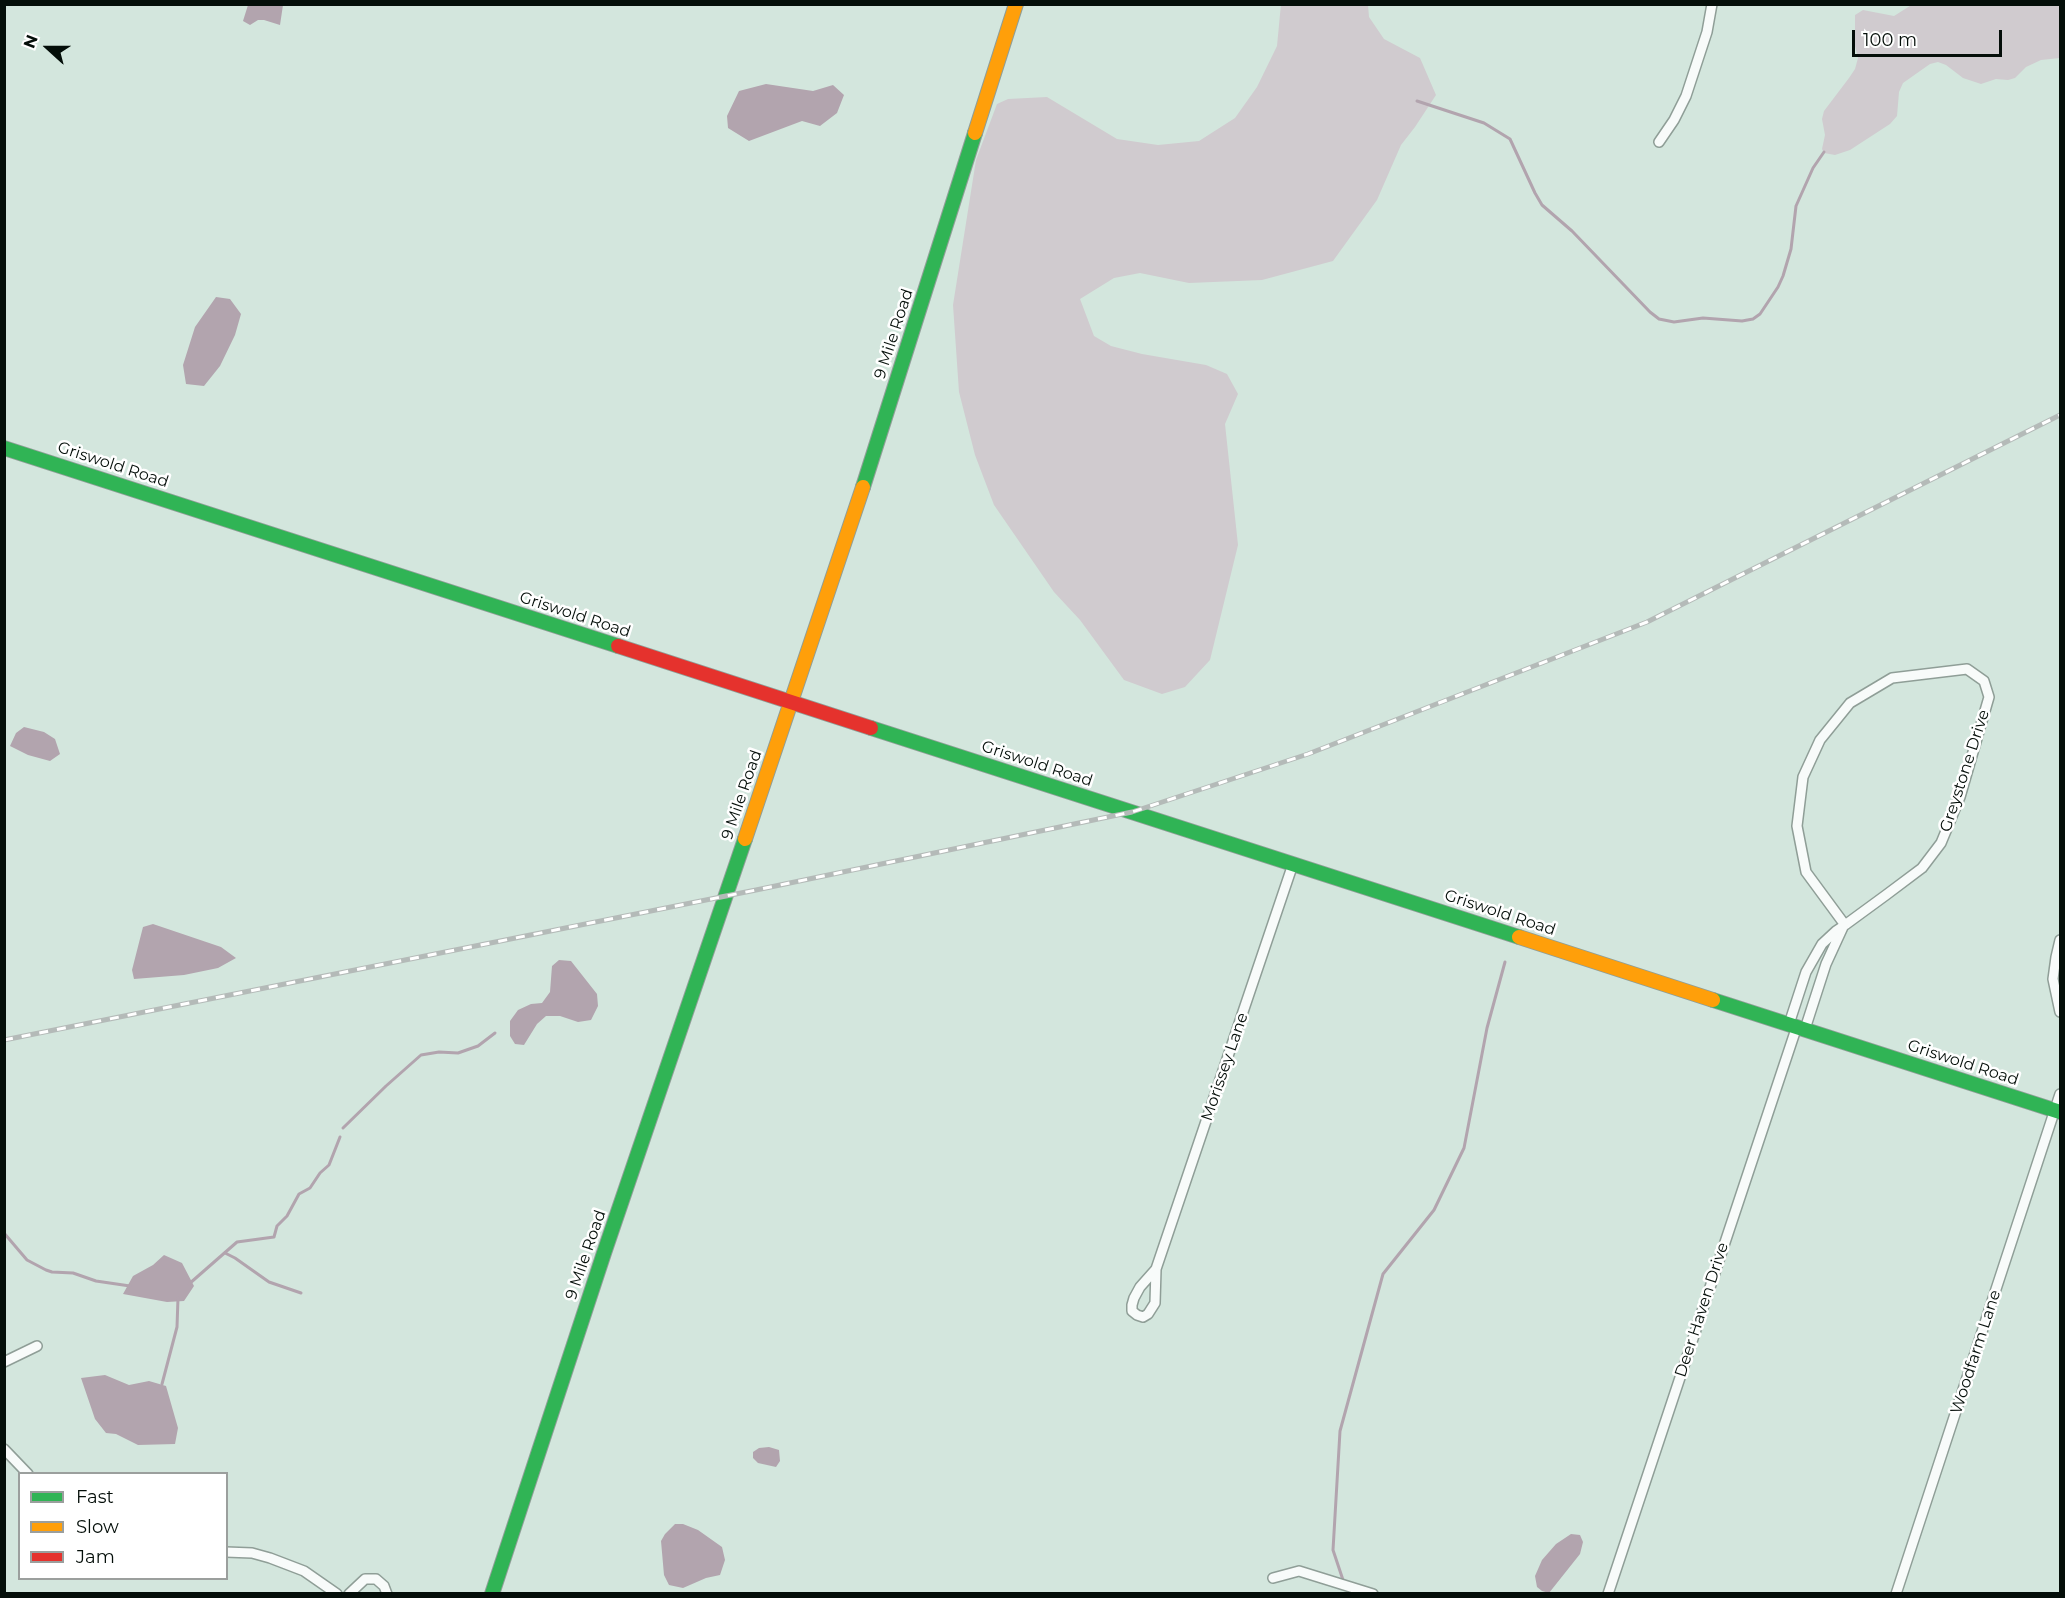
<!DOCTYPE html>
<style>
body{margin:0}
#map{position:relative;width:2065px;height:1598px;overflow:hidden;background:#d3e6dd;font-family:Montserrat,sans-serif}
canvas{display:block}
.frame{position:absolute;inset:0;border:6px solid #040e09;pointer-events:none}
.legend{position:absolute;left:18px;top:1472px;width:210px;height:108px;box-sizing:border-box;background:#fff;border:2px solid #9b9f9d;margin:0;padding:8px 10px;list-style:none;font-size:18px;color:#040e09}
.legend li{display:flex;align-items:center;gap:12px;height:30px}
.legend b{width:30px;border:2px solid #9b9f9d}
.north{position:absolute;left:18px;top:18px;width:60px;height:60px;-webkit-text-stroke:4px #fff;paint-order:stroke;rotate:291deg;font-size:16px;font-weight:700;line-height:24px;text-align:center;color:#040e09}
.north::after{content:'';display:block;margin:auto;width:21px;height:27px;background:#040e09;clip-path:polygon(50% 0,100% 100%,50% 72%,0 100%)}
.scale{position:absolute;left:1852px;top:30px;width:150px;height:27px;box-sizing:border-box;border:3px solid #040e09;border-top:0;padding-left:8px;font-size:18px;line-height:21px;white-space:nowrap;color:#040e09;-webkit-text-stroke:4px #fff;paint-order:stroke}
</style>
<div id="map">
<canvas width="2065" height="1598"></canvas>
<div class="frame"></div>
<ul class="legend">
<li><b style="height:8px;background:#30b455"></b>Fast</li>
<li><b style="height:8px;background:#ff9f0a"></b>Slow</li>
<li><b style="height:8px;background:#e5322d"></b>Jam</li>
</ul>
<div class="north">N</div>
<div class="scale">100 m</div>
</div>
<script>
const c = document.querySelector('canvas').getContext('2d');
c.lineJoin = 'round';
function paint(path, color) { c.fillStyle = color; c.fill(path, 'evenodd'); }
const toPath = rows => new Path2D(rows.map(r => 'M' + r).join(''));
function stroke(path, color, width, dash) { c.strokeStyle = color; c.lineWidth = width; c.lineCap = dash ? 'butt' : 'round'; c.setLineDash(dash || []); c.stroke(path); }
function drawText(font, color, halo, rows, align = 'center') {
  c.font = font + ' Montserrat,sans-serif'; c.lineWidth = 5; c.setLineDash([]); c.textBaseline = 'middle'; c.strokeStyle = halo; c.fillStyle = color; for (const [text, x, y, turn = 0] of rows) {
    c.save(); c.translate(x, y); c.rotate((+turn || 0) * Math.PI / 180); c.textAlign = isNaN(turn) ? turn : align; if (halo) c.strokeText(text, 0, 0); c.fillText(text, 0, 0); c.restore();
  }
}
const green = toPath([
 [1281,4,1368,5,1369,17,1384,39,1420,58,1436,95,1415,127,1401,145,1377,200,1333,261,1262,280,1189,283,1140,273,1114,278,1080,299,1094,336,1111,346,1142,354,1206,365,1227,374,1238,394,1225,424,1238,545,1210,660,1185,687,1162,694,1124,680,1080,620,1054,592,994,505,975,455,959,392,953,305,976,160,997,104,1008,99,1047,97,1117,139,1158,145,1199,141,1235,118,1257,87,1277,46],
 [1913,4,2060,5,2060,58,2041,60,2026,67,2015,78,2008,80,1996,79,1981,84,1963,78,1946,65,1938,62,1930,64,1903,83,1899,92,1897,116,1890,124,1850,150,1835,155,1824,153,1822,149,1825,135,1822,119,1824,111,1849,78,1855,69,1858,58,1855,46,1855,15,1863,10,1894,16]
]);
const water = toPath([
 [248,5,283,5,280,25,264,20,258,20,250,25,243,21],
 [766,84,813,91,833,85,844,95,837,113,820,126,802,121,749,141,728,128,727,116,739,91],
 [216,297,230,299,241,314,235,335,220,366,204,386,186,384,183,365,195,327],
 [24,727,44,732,55,739,60,754,50,761,28,755,10,746,16,733],
 [153,924,221,947,236,958,218,968,184,975,134,979,132,970,143,927],
 [559,960,571,961,597,994,598,1006,591,1020,578,1022,560,1016,546,1016,537,1024,524,1045,515,1044,510,1036,510,1021,518,1010,531,1004,542,1003,550,992,552,966],
 [164,1255,182,1263,194,1286,184,1301,167,1302,123,1294,133,1276,153,1265],
 [105,1375,129,1385,149,1381,166,1386,178,1428,175,1444,138,1445,116,1434,106,1433,95,1419,81,1378],
 [769,1447,779,1450,780,1461,776,1467,758,1463,753,1458,753,1452,759,1448],
 [675,1524,683,1524,698,1530,722,1547,725,1560,720,1575,706,1578,683,1588,669,1585,664,1575,661,1541,665,1534],
 [1571,1534,1580,1535,1583,1542,1580,1554,1549,1593,1542,1591,1537,1587,1535,1576,1542,1560,1556,1544]
]);
const stream = toPath([
 [1417,101,1484,123,1510,139,1535,193,1542,205,1572,231,1650,312,1659,319,1674,322,1703,318,1742,321,1753,319,1760,314,1778,287,1783,276,1791,249,1796,206,1813,168,1824,152],
 [343,1128,386,1086,421,1055,439,1052,458,1053,478,1046,495,1033],
 [4,1233,27,1260,46,1270,52,1272,73,1273,96,1281,130,1286],
 [225,1253,235,1258,269,1282,301,1293],
 [189,1284,237,1242,274,1237,277,1226,287,1216,299,1194,310,1188,320,1173,329,1165,340,1137],
 [162,1384,177,1327,178,1298],
 [1344,1583,1333,1550,1340,1431,1383,1274,1434,1210,1464,1148,1487,1028,1505,962]
]);
const street = toPath([
 [1659,142,1674,120,1686,96,1707,32,1712,4],
 [2060,940,2056,957,2053,979,2060,1012],
 [1789,1024,1806,972,1822,944,1836,931,1845,925,1886,895,1922,868,1941,843,1960,797,1989,697,1984,681,1967,669,1892,678,1850,703,1820,740,1803,777,1797,826,1806,872,1845,925],
 [1805,1029,1826,964,1843,927],
 [1156,1269,1140,1287,1134,1298,1132,1305,1132,1311,1137,1315,1143,1317,1148,1314,1155,1303,1156,1269,1293,864],
 [4,1362,37,1346],
 [4,1449,28,1474],
 [226,1552,252,1553,270,1558,304,1571,337,1594],
 [1273,1578,1299,1571,1373,1594],
 [349,1594,365,1579,376,1579,384,1586,387,1594],
 [1608,1594,1797,1026],
 [1896,1594,2060,1094]
]);
const fast = toPath([
 [4,448,618,646],
 [863,487,975,133],
 [871,728,1519,937],
 [1713,1000,2060,1112],
 [492,1594,604,1253,745,839]
]);
const slow = toPath([
 [975,133,1016,4],
 [745,839,863,487],
 [1519,937,1713,1000]
]);
const jam = toPath([
 [618,646,871,728]
]);
const rail = toPath([
 [4,1040,756,890,1132,812,1308,754,1647,622,2060,415]
]);
const streetNames = [
 ["9 Mile Road",894,334,-72],
 ["Griswold Road",113,465,18],
 ["Griswold Road",575,615,18],
 ["Griswold Road",1037,764,18],
 ["Greystone Drive",1965,771,-72],
 ["9 Mile Road",742,795,-71],
 ["Griswold Road",1500,913,18],
 ["Griswold Road",1963,1063,18],
 ["Morissey Lane",1225,1067,-71],
 ["9 Mile Road",586,1255,-71],
 ["Deer Haven Drive",1702,1310,-72],
 ["Woodfarm Lane",1976,1352,-72]
];
paint(green, '#d0cbcf');
paint(water, '#b2a4ae');
stroke(stream, '#b2a4ae', 3);
stroke(street, '#8f9e97', 12);
stroke(fast, '#8f9e97', 16);
stroke(slow, '#8f9e97', 16);
stroke(jam, '#8f9e97', 16);
stroke(street, '#f8fbfa', 9);
stroke(fast, '#30b455', 14);
stroke(slow, '#ff9f0a', 14);
stroke(jam, '#e5322d', 14);
stroke(rail, '#b4bab8', 5);
stroke(rail, '#fff', 3, [9]);
drawText('16px', '#040e09', '#fff', streetNames);
</script>
